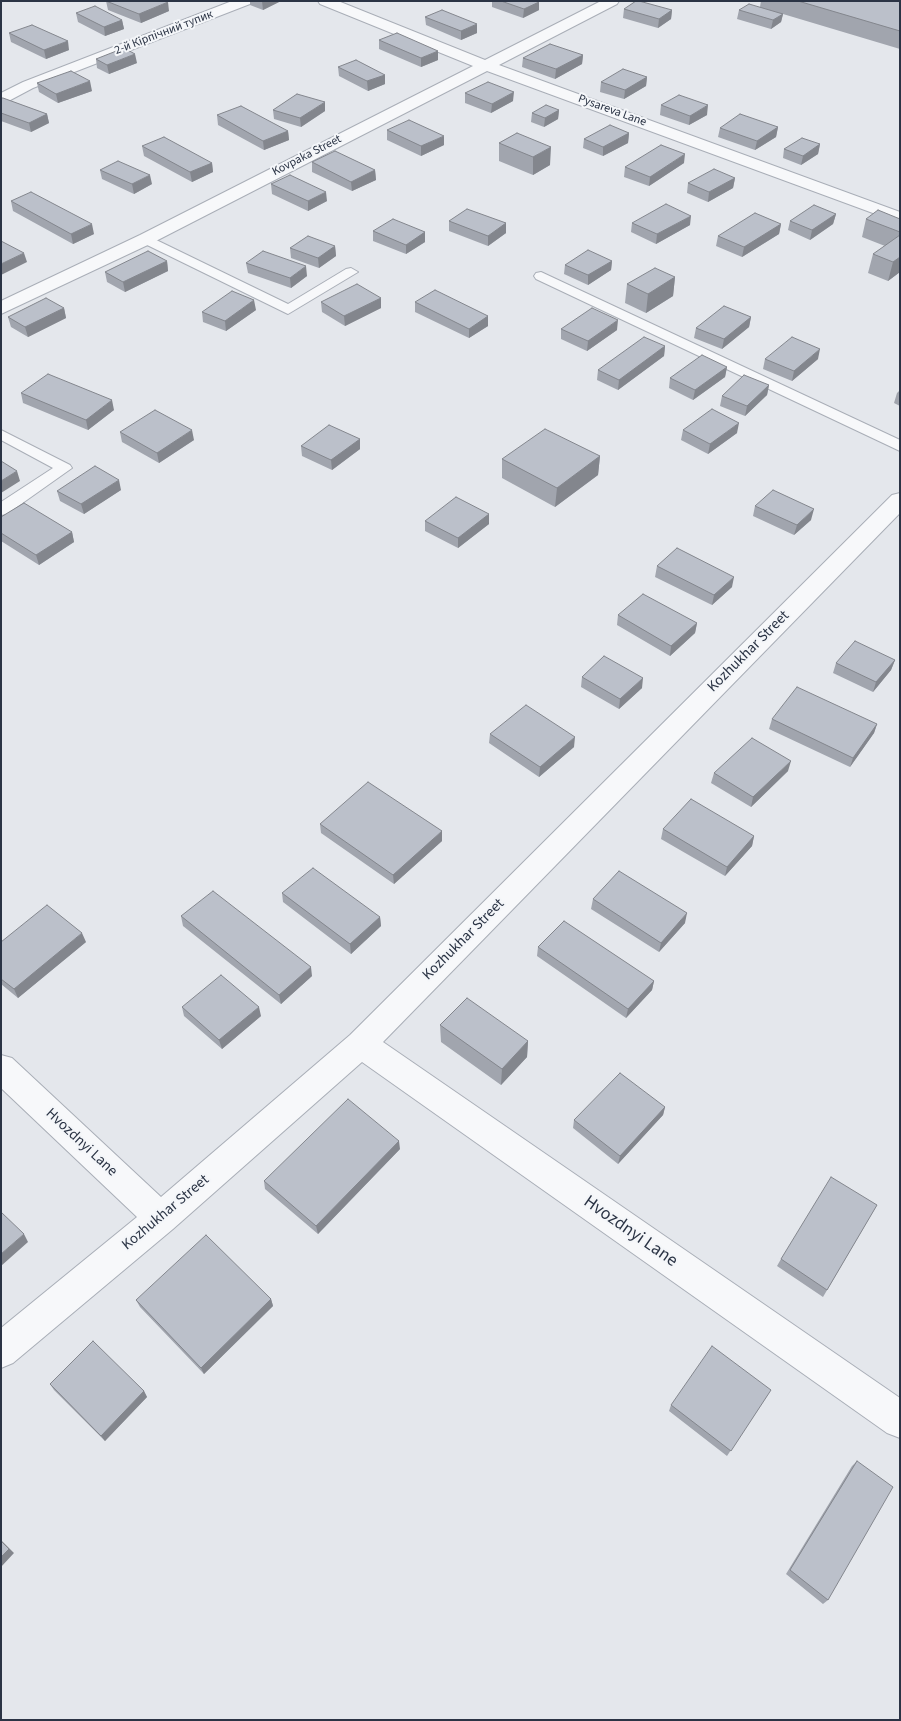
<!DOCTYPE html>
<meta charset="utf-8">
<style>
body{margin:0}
#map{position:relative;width:901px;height:1721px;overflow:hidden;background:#e4e7ec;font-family:"Source Sans 3",sans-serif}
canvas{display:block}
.frame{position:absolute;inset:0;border:2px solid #2b3445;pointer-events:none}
</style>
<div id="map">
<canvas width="901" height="1721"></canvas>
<div class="frame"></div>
</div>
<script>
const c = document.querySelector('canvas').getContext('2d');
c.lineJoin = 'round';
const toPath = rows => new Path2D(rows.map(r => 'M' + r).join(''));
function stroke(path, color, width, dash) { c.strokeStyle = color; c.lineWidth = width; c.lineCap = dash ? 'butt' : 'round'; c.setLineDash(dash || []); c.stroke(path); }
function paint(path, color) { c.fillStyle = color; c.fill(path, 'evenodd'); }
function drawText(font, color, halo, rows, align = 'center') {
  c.font = font + ' "Source Sans 3",sans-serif'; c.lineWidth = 4; c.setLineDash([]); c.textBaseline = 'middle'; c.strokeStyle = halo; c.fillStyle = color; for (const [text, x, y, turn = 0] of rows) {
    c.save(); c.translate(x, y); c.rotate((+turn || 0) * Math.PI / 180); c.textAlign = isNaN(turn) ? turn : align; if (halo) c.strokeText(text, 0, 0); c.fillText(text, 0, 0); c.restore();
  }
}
const lane = toPath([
 [146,235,288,304,346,269,351,268,358,272,288,314,141,242,139,239,141,236,146,235],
 [541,272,900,440,900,451,536,279,534,276,536,273,541,272],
 [1,430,70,465,72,468,7,514,1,515,1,502,53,468,1,440,1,430]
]);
const street = toPath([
 [232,1,252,1,250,4,33,88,1,105,1,93,23,82,232,1],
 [318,1,338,1,485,60,601,1,619,1,617,4,499,65,900,212,900,223,487,71,152,243,1,314,1,301,140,235,473,66,320,4,318,1],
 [900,493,900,513,383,1042,900,1398,900,1438,887,1433,362,1062,173,1229,13,1363,1,1368,1,1328,137,1217,1,1088,1,1055,12,1058,161,1197,350,1035,892,495,900,493]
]);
const wall = toPath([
 [106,1,169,11,141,23,108,10],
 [250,1,281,1,263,10,250,5],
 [492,1,538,1,539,2,539,10,523,18,492,7],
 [761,1,900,1,900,49,783,14,781,22,771,29,737,19,739,10,760,7],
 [624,9,672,10,671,19,658,28,623,18],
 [76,13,122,20,124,29,105,36,78,22],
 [425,17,477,33,461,40,426,25],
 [9,33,69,50,46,59,11,42],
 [379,40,438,60,421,67,379,49],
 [583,55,582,64,555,79,522,67,523,58],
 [96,59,137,63,109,74,97,68],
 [338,67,385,75,385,84,368,91,339,76],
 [647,77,646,86,624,99,600,92,601,82],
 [37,83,92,91,58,103,39,92],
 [465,93,513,101,491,113,465,103],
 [1,98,47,114,49,123,31,132,1,121],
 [661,105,707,115,689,125,660,115],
 [273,110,325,111,301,127,274,119],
 [559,110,558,119,544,127,531,122,532,113],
 [217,115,288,131,289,140,264,150,218,125],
 [778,127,776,137,755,150,718,137,720,128],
 [387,130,444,145,421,156,387,140],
 [517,133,550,165,533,175,499,161,499,143],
 [629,133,628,143,603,156,583,148,584,139],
 [820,144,818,154,801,165,783,158,784,149],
 [142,146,212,163,213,172,192,182,144,156],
 [312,162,375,170,376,180,352,191,312,172],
 [684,163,649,186,624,177,625,167],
 [100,170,152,184,134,194,102,179],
 [735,178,733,188,708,202,687,193,688,183],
 [271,184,327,201,308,211,272,194],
 [11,201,94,234,73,244,13,211],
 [836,214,833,224,810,240,788,230,790,221],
 [866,219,900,219,900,272,888,281,868,273,873,254,885,246,862,237],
 [449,221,506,223,506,233,488,246,449,231],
 [632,223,690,225,656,244,631,232],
 [781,224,779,234,742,257,716,246,718,236],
 [373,231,425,232,425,242,406,254,373,241],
 [335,246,336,256,319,268,291,258,290,248],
 [167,261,168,271,125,292,107,282,105,272],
 [612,261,611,270,588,285,564,274,565,265],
 [246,263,307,276,291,288,248,273],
 [675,277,673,296,646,313,625,303,627,284],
 [381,298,381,308,345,326,322,312,321,302],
 [415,302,488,316,488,326,469,338,415,312],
 [64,308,66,318,28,337,11,327,8,317],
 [256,310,226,331,203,322,202,312],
 [751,317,749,327,722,349,694,338,696,328],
 [561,329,617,330,587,351,561,339],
 [665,346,664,356,618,390,597,380,598,370],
 [765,359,818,359,792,381,763,369],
 [727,367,725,377,693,400,669,388,670,378],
 [769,385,767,395,745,416,720,406,722,396],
 [900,390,900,406,894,403,897,393],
 [21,393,114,410,88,430,23,403],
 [683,430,737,433,708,454,681,440],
 [120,432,194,440,159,463,122,442],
 [360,439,360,449,332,470,302,456,301,446],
 [600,456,598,475,555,507,502,478,502,459],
 [121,490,84,514,60,501,57,491],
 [755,506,811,520,794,535,753,516],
 [489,514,489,524,458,548,425,531,425,521],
 [1,517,72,532,74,542,39,565,1,541],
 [657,566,732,587,712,605,655,577],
 [618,615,697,623,695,633,670,656,617,625],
 [895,660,891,670,873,692,833,673,836,663],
 [582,677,642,688,619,709,581,687],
 [772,719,877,724,874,733,850,767,769,729],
 [490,734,574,747,539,777,489,743],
 [788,771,751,807,711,783,714,773],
 [320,824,442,841,394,884,321,833],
 [663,829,754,836,752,846,725,876,661,839],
 [282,893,380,917,381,926,351,954,283,902],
 [593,899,685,923,659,952,591,909],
 [181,916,312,976,281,1004,183,926],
 [1,942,86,942,18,998,1,984],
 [538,947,654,981,652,990,626,1018,537,956],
 [182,1007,261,1016,222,1049,184,1016],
 [440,1025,528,1041,527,1057,501,1085,441,1042],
 [665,1107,663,1115,618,1164,573,1128,574,1120],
 [400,1149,318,1234,265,1189,264,1181],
 [877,1205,823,1297,777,1266,781,1259],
 [271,1299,273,1306,204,1374,140,1307,136,1300],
 [50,1384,144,1391,147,1397,105,1441,54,1390],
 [767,1396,727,1456,669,1411,671,1405],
 [857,1461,828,1600,823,1604,786,1574,852,1466]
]);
const shadedWall = toPath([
 [262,1,281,1,263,10],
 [168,2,169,11,141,23,139,14],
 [539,2,539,10,523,18,524,9],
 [672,10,671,19,658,28,659,19],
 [783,14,781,22,771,29,773,20],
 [122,20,124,29,105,36,104,27],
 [477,24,477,33,461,40,461,31],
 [68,41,69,50,46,59,44,50],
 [438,51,438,60,421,67,421,58],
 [135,54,137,63,109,74,107,65],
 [583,55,582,64,555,79,556,69],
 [385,75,385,84,368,91,367,81],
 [647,77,646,86,624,99,625,90],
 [90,81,92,91,58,103,56,94],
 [514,92,513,101,491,113,492,104],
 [325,102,325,111,301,127,300,118],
 [708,105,707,115,689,125,690,116],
 [559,110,558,119,544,127,545,118],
 [47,114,49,123,31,132,29,123],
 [778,127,776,137,755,150,757,141],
 [288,131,289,140,264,150,263,141],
 [629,133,628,143,603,156,603,147],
 [444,136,444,145,421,156,421,146],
 [820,144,818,154,801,165,803,156],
 [551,147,550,165,533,175,533,157],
 [685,154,684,163,649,186,650,177],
 [212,163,213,172,192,182,190,172],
 [375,170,376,180,352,191,351,182],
 [150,175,152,184,134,194,132,184],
 [735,178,733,188,708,202,709,192],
 [326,192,327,201,308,211,308,201],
 [836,214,833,224,810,240,812,230],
 [691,216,690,225,656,244,657,234],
 [506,223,506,233,488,246,488,236],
 [92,224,94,234,73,244,71,234],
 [781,224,779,234,742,257,744,247],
 [425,232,425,242,406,254,406,245],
 [335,246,336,256,319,268,318,258],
 [24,253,27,262,1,275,1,264],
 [900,257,900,272,888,281,893,262],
 [167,261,168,271,125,292,123,282],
 [612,261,611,270,588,285,588,275],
 [306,266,307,276,291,288,290,278],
 [675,277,673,296,646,313,648,294],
 [381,298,381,308,345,326,344,316],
 [254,300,256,310,226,331,225,321],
 [64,308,66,318,28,337,25,327],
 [488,316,488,326,469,338,469,329],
 [751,317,749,327,722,349,724,339],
 [618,320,617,330,587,351,588,341],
 [665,346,664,356,618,390,619,380],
 [820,349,818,359,792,381,794,371],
 [727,367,725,377,693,400,695,390],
 [769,385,767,395,745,416,747,406],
 [112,400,114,410,88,430,86,420],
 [739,423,737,433,708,454,710,444],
 [192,430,194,440,159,463,157,453],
 [360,439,360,449,332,470,331,460],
 [600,456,598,475,555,507,557,488],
 [17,471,20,481,1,493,1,481],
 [119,480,121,490,84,514,81,504],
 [814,509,811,520,794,535,797,525],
 [489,514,489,524,458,548,458,538],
 [72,532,74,542,39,565,36,555],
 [734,577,732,587,712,605,714,595],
 [697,623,695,633,670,656,671,646],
 [895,660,891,670,873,692,876,682],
 [643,678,642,688,619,709,620,699],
 [877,724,874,733,850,767,853,758],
 [575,737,574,747,539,777,540,767],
 [791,761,788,771,751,807,753,797],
 [442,831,442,841,394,884,393,875],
 [754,836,752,846,725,876,727,867],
 [687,913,685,923,659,952,661,943],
 [380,917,381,926,351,954,350,944],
 [82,933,86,942,18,998,14,989],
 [311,967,312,976,281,1004,279,995],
 [654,981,652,990,626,1018,628,1009],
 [259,1007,261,1016,222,1049,219,1040],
 [528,1041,527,1057,501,1085,502,1069],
 [665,1107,663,1115,618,1164,620,1156],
 [399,1141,400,1149,318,1234,316,1226],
 [24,1234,28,1242,1,1266,1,1254],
 [271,1299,273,1306,204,1374,201,1368],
 [144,1391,147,1397,105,1441,101,1436],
 [1,1540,14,1553,1,1567]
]);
const building = toPath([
 [106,1,166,1,168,2,139,14,106,1],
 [501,1,538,1,539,2,524,9,501,1],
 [636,1,639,1,672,10,659,19,624,9,636,1],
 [798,1,900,1,900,31,798,1],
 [749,4,783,14,773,20,739,10,749,4],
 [95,6,122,20,104,27,76,13,95,6],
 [442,10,477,24,461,31,425,17,442,10],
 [32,25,68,41,44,50,9,33,32,25],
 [397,33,438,51,421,58,379,40,397,33],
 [550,44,583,55,556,69,523,58,550,44],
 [124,48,135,54,107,65,96,59,124,48],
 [356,60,385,75,367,81,338,67,356,60],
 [623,69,647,77,625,90,601,82,623,69],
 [71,71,90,81,56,94,37,83,71,71],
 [488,82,514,92,492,104,465,93,488,82],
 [297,94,325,102,300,118,273,110,297,94],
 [679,95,708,105,690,116,661,105,679,95],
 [1,98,3,98,47,114,29,123,1,113,1,98],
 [546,105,559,110,545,118,532,113,546,105],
 [241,106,288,131,263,141,217,115,241,106],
 [740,114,778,127,757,141,720,128,740,114],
 [409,120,444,136,421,146,387,130,409,120],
 [610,125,629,133,603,147,584,139,610,125],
 [517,133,551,147,533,157,499,143,517,133],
 [164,137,212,163,190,172,142,146,164,137],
 [802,138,820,144,803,156,784,149,802,138],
 [661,145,685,154,650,177,625,167,661,145],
 [335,151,375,170,351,182,312,162,335,151],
 [118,161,150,175,132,184,100,170,118,161],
 [714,169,735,178,709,192,688,183,714,169],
 [290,175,326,192,308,201,271,184,290,175],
 [31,192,92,224,71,234,11,201,31,192],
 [666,204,691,216,657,234,632,223,666,204],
 [814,205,836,214,812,230,790,221,814,205],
 [467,209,506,223,488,236,449,221,467,209],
 [878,210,900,219,900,232,866,219,878,210],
 [755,213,781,224,744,247,718,236,755,213],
 [393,219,425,232,406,245,373,231,393,219],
 [900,235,900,257,893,262,873,254,900,235],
 [308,236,335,246,318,258,290,248,308,236],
 [1,241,24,253,1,264,1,241],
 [588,250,612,261,588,275,565,265,588,250],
 [148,251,167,261,123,282,105,272,148,251],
 [263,251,306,266,290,278,246,263,263,251],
 [655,268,675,277,648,294,627,284,655,268],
 [357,284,381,298,344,316,321,302,357,284],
 [435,290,488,316,469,329,415,302,435,290],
 [232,291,254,300,225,321,202,312,232,291],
 [46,298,64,308,25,327,8,317,46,298],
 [724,306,751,317,724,339,696,328,724,306],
 [592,308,618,320,588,341,561,329,592,308],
 [644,337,665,346,619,380,598,370,644,337],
 [792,337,820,349,794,371,765,359,792,337],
 [702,355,727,367,695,390,670,378,702,355],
 [48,374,112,400,86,420,21,393,48,374],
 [744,375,769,385,747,406,722,396,744,375],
 [712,409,739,423,710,444,683,430,712,409],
 [155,410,192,430,157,453,120,432,155,410],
 [329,425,360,439,331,460,301,446,329,425],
 [545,429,600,456,557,488,502,459,545,429],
 [1,461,17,471,1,481,1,461],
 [95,466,119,480,81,504,57,491,95,466],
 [773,490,814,509,797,525,755,506,773,490],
 [456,497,489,514,458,538,425,521,456,497],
 [24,503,72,532,36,555,1,533,1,517,24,503],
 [677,548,734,577,714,595,657,566,677,548],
 [643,594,697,623,671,646,618,615,643,594],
 [855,641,895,660,876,682,836,663,855,641],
 [604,656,643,678,620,699,582,677,604,656],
 [797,687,877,724,853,758,772,719,797,687],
 [526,705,575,737,540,767,490,734,526,705],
 [752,738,791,761,753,797,714,773,752,738],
 [368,782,442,831,393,875,320,824,368,782],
 [691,799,754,836,727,867,663,829,691,799],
 [313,868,380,917,350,944,282,893,313,868],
 [619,871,687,913,661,943,593,899,619,871],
 [213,891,311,967,279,995,181,916,213,891],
 [47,905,82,933,14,989,1,979,1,942,47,905],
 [564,921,654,981,628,1009,538,947,564,921],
 [221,975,259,1007,219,1040,182,1007,221,975],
 [467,998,528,1041,502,1069,440,1025,467,998],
 [620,1073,665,1107,620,1156,574,1120,620,1073],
 [348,1099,399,1141,316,1226,264,1181,348,1099],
 [831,1177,877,1205,827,1290,781,1259,831,1177],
 [1,1212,24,1234,1,1254,1,1212],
 [206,1235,271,1299,201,1368,136,1300,206,1235],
 [93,1341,144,1391,101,1436,50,1384,93,1341],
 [712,1346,771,1390,731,1451,671,1405,712,1346],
 [857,1461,893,1487,828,1600,790,1570,857,1461],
 [1,1541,9,1549,1,1557,1,1541]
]);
const farStreetnames = [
 ["2-й Кірпічний тупик",164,33,-21],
 ["Pysareva Lane",612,111,20],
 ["Kovpaka Street",307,156,-27]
];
const streetNames = [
 ["Kozhukhar Street",749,652,-45],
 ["Kozhukhar Street",464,940,-45],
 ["Hvozdnyi Lane",81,1143,43],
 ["Kozhukhar Street",166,1213,-40]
];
const nearStreetnames = [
 ["Hvozdnyi Lane",630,1232,35]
];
stroke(lane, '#a9aeb7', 2);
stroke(street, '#a9aeb7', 2);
paint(lane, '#f7f8fa');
paint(street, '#f7f8fa');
paint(wall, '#a1a5ae');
paint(shadedWall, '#83868d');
paint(building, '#bbc0ca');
stroke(building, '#83868d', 1);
drawText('12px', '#2b3445', '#f4f6f9', farStreetnames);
drawText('15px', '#2b3445', '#f4f6f9', streetNames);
drawText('18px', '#2b3445', '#f4f6f9', nearStreetnames);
</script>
